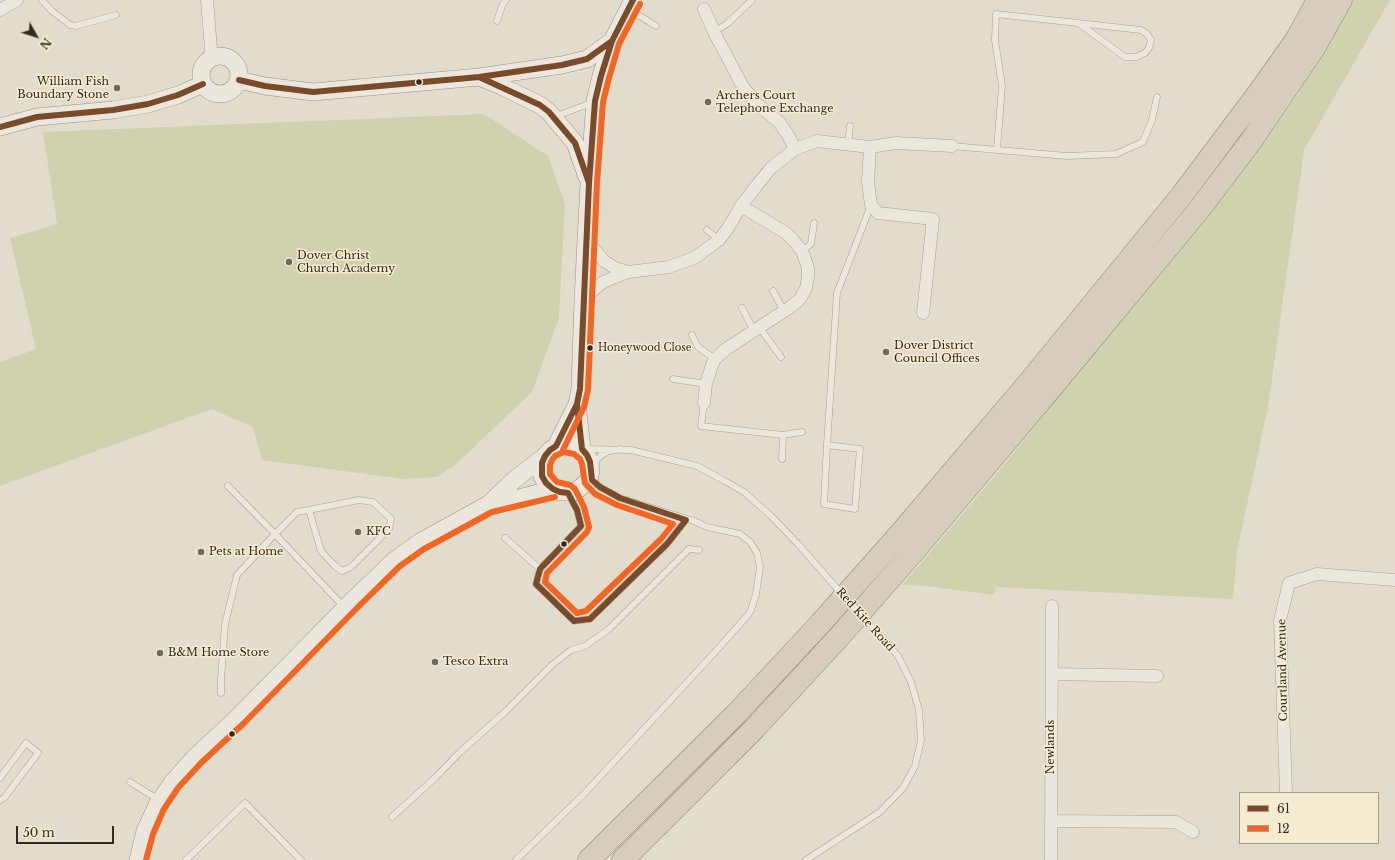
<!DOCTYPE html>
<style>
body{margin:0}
#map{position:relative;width:1395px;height:860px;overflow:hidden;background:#e2dccc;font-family:"Libre Baskerville",serif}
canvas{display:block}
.legend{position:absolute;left:1239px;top:792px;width:140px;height:52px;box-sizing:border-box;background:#f4ebd1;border:1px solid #a89e89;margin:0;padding:5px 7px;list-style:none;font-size:12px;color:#362a1e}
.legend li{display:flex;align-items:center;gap:8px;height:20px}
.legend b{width:20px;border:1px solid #a89e89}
.north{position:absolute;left:16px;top:16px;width:40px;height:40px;-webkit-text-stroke:3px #f4ebd1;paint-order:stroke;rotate:129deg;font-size:11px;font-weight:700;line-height:16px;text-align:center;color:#362a1e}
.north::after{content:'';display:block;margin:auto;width:14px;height:18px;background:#362a1e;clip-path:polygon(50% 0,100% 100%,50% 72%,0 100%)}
.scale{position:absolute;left:16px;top:826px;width:98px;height:18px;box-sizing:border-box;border:2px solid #362a1e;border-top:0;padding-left:5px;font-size:12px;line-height:14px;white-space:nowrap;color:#362a1e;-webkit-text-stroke:3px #f4ebd1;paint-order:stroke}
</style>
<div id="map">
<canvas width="1395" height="860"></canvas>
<ul class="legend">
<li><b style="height:5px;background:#7a4b2a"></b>61</li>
<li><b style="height:5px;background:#f26522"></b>12</li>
</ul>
<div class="north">N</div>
<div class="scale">50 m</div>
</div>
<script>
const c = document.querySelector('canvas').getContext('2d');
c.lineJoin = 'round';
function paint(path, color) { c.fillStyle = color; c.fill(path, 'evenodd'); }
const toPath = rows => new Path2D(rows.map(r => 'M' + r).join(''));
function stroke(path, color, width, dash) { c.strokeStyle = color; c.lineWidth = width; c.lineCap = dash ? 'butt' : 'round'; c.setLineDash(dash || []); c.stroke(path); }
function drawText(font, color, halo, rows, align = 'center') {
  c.font = font + ' "Libre Baskerville",serif'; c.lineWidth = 3; c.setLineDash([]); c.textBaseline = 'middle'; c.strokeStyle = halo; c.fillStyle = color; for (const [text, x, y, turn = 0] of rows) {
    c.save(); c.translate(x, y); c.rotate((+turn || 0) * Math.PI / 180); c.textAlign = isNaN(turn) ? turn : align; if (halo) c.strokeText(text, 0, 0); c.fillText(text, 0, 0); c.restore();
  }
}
const green = toPath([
 [1350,0,1390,0,1304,150,1268,407,1237,551,1233,599,996,587,994,595,927,586,902,585,995,476,1266,138,1297,95],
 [484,114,548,156,565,204,559,318,532,392,454,466,437,477,403,479,262,460,253,427,212,409,0,486,0,362,36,349,10,238,57,224,43,132]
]);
const lane = toPath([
 [42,0,52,11,70,25,76,26,116,15],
 [630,10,656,26],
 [497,21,502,6,506,0],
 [714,32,728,23,752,0],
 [554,117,594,102],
 [848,145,850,126],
 [952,146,1067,156,1116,154,1143,142,1152,120,1157,97],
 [997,149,1002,86,995,40,996,14,1141,30,1147,34,1151,40,1149,48,1145,53,1136,57,1125,57,1078,23],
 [707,230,719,240],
 [802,251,811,244,814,223],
 [773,291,784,311],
 [742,308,754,331],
 [759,327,781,357],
 [692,335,698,347,715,359],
 [673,379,706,384],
 [704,403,701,426,783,435,802,432],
 [827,445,860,449,855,509,824,504,827,445,837,293,871,205],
 [586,449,631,450,697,466,723,480,744,492,771,516,798,544,834,585],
 [782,459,783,435],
 [593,465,601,455,609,451,620,449],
 [228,486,275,534,297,512,309,510,359,500,373,502,391,519,389,529,351,567,342,571,335,566,321,551,309,510],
 [569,495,577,510,581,526,540,569,536,584,574,621,590,619,667,544,686,520],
 [505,538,540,569],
 [221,693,221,679,225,624,237,575,275,534,344,607],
 [0,778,26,743,38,753,4,798,0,800],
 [130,782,159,800],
 [392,817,437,776,459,753,505,712,552,665,571,650,585,646,609,629,689,549,699,550],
 [186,860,245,803,301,860],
 [516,860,584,794,715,652,748,615,751,610,756,594,760,567,757,553,750,542,740,534,707,527,694,521,620,498,600,487,592,480,592,477],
 [806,860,880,812,903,788,915,766,921,740,919,710,911,682,898,656,874,629]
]);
const street = toPath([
 [207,0,211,49,213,57],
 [704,9,714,32,743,87,758,105,779,122,788,135,795,149],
 [0,10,17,0],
 [870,147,868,182,871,205,878,213,933,219,923,313],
 [586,240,604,261,615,268,628,272],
 [583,299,603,282,628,272,669,267,694,258,708,248,719,240,728,228,741,206,757,185,771,168,795,149,817,141,870,147,896,143,952,146],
 [704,403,706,384,712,365,715,359,726,349,789,308,800,299,806,288,808,277,808,268,802,251,793,240,786,233,741,206],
 [1052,674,1157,676],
 [1286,793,1280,620,1289,583,1317,574,1395,580],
 [1051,821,1176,822,1193,832],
 [1051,860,1052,606]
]);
const secondary = toPath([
 '201 75a19 19 0 1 1 38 0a19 19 0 1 1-38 0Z',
 [479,77,501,86,540,105,549,112,575,143,587,177],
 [239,80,265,86,313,92,479,77,562,65,587,59,612,41],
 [0,127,37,117,113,110,148,104,178,95,203,84],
 [577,404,582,449],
 [563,444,569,444,582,449,587,455,590,462,591,469,590,476,587,482,575,492,560,492,553,489,546,483,542,476,542,463,545,456,550,450,556,446,563,444],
 [556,446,577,404,580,389,583,299,589,183,595,101,601,76,612,41,633,0],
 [489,504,523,497,553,489],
 [138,860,145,831,157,805,172,783,195,757,237,718,354,599,395,560,420,542,489,504,514,480,545,456]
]);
const highway = toPath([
 [589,860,735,715,820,624,899,535,1031,380,1182,195,1260,91,1296,40,1318,0],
 [623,860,755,728,839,637,915,550,1047,393,1198,211,1251,141,1314,48,1341,0]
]);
const laneBridge = toPath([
 [834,585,874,629]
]);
const bus1 = toPath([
 [479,77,540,105,549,112,575,143,589,183],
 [239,80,265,86,313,92,479,77,562,65,587,59,612,41],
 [0,127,37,117,113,110,148,104,178,95,203,84],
 [577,404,582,449,587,455,590,462,592,480,600,487,620,498,686,520,667,544,590,619,574,621,536,584,540,569,581,526,577,510,568,493,560,492,553,489,546,483,542,476,542,463,545,456,550,450,556,446,577,404],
 [577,404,580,389,589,183,595,101,601,76,612,41,633,0]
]);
const bus2 = toPath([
 [563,450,584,407,588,390,597,183,603,102,609,78,619,44,640,4],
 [564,452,574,454,580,459,582,464,585,483,595,494,617,505,673,524,661,539,586,611,577,613,545,582,547,573,587,532,589,527,584,507,575,489,570,485,557,482,550,474,550,465,552,460,555,456,564,452],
 [146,860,153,834,164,809,178,788,201,763,243,724,360,605,400,566,424,549,492,512,555,497]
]);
const markers = [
 [419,82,3.5,"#362a1e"],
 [117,88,4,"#72685b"],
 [708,102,4,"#72685b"],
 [289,262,4,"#72685b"],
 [590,348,3.5,"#362a1e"],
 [886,352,4,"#72685b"],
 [358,532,4,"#72685b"],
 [564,544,3.5,"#362a1e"],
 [201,552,4,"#72685b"],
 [160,653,4,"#72685b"],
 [435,662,4,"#72685b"],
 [232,734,3.5,"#362a1e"]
];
const busNames = [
 ["Honeywood Close",598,348]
];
const poiNames = [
 ["William Fish",109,82,"right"],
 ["Boundary Stone",109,95,"right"],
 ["Archers Court",716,96],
 ["Telephone Exchange",716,109],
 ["Dover Christ",297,256],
 ["Church Academy",297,269],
 ["Dover District",894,346],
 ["Council Offices",894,359],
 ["KFC",366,532],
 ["Pets at Home",209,552],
 ["B&M Home Store",168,653],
 ["Tesco Extra",443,662]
];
const streetNames = [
 ["Red Kite Road",865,620,48],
 ["Courtland Avenue",1283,670,-91],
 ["Newlands",1051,747,-90]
];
paint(green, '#d0d2ae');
stroke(lane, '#a7a195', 7);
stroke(street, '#a7a195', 13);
stroke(secondary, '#979185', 18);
stroke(highway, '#8d877c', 23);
stroke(lane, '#ebe7dd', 6);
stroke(street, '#ebe7dd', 12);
stroke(secondary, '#ebe7dd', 17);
stroke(highway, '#d6cdbd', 22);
stroke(laneBridge, '#a7a195', 7, []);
stroke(laneBridge, '#ebe7dd', 6);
stroke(bus1, '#7a4b2a', 6);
stroke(bus2, '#f26522', 6);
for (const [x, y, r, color] of markers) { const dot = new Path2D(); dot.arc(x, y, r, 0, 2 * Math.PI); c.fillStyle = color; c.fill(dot); stroke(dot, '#f4ebd1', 1.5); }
drawText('10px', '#362a1e', '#f4ebd1', busNames, 'left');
drawText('11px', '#362a1e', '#f4ebd1', poiNames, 'left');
drawText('11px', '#362a1e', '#f4ebd1', streetNames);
</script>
